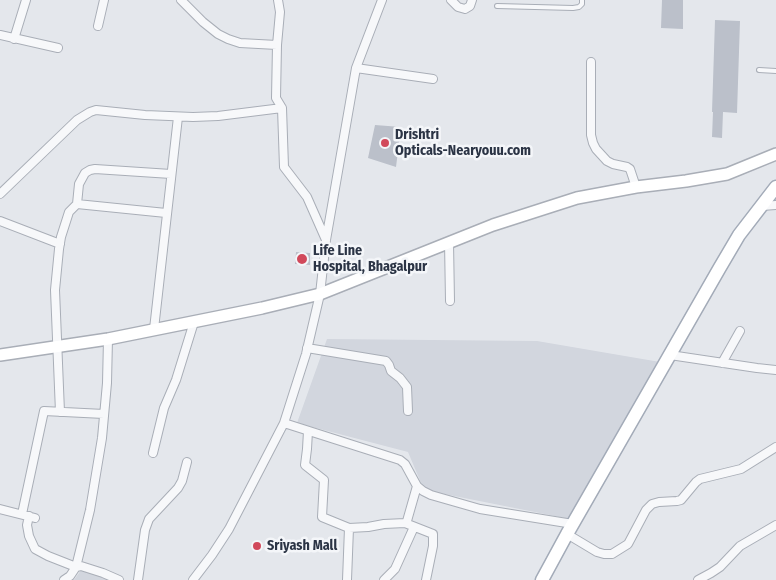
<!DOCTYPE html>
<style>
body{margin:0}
canvas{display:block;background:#e4e7ec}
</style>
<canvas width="776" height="580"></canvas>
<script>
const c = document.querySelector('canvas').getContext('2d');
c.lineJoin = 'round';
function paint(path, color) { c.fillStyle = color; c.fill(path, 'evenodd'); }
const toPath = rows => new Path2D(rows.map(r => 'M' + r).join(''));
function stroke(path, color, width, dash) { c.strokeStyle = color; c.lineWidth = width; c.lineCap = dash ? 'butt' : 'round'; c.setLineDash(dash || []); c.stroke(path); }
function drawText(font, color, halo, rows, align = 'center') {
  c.font = font + ' "Fira Sans Condensed",sans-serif'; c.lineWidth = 5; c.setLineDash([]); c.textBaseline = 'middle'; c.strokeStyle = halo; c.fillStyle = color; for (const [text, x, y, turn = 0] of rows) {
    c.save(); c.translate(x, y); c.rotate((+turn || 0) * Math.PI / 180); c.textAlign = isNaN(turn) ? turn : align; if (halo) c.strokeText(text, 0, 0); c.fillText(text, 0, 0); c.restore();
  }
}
const built = toPath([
 [327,339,537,341,660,362,570,519,424,490,408,452,297,423],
 [84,566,113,580,74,580]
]);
const building = toPath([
 [662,0,683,0,683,29,661,28],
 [715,20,740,21,737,113,723,112,722,138,712,137,713,112,712,112],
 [375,125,401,127,396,167,368,158],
 [296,252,310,253,310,265,295,264]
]);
const lane = toPath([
 [497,6,573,8,579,7,582,4,582,0],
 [759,70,776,71]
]);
const street = toPath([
 [181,0,203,22,218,34,228,39,240,43,277,45],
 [278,0,280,12,277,45,276,98,282,108,284,167,307,197,326,240],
 [451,0,458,7,465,9,470,6,472,0],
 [98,26,104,0],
 [0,35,58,48],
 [14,39,26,0],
 [591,62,591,135,593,143,596,149,607,161,613,164,627,167,630,169,636,187],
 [356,68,433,79],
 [0,194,77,120,90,112,96,110,145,115,193,117,218,116,282,108],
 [77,204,79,184,85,173,90,170,95,169,171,174],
 [762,206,776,205],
 [0,221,60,244],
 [449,242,450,301],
 [154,329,178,117],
 [307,348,386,361,389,365,391,371,400,378,407,387,408,411],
 [670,355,757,368,776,370],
 [722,363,740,331],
 [60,412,55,290,59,249,61,237,69,212,77,204,166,213],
 [284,423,400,460,405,464,417,486,423,491,431,495,480,509,573,524],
 [308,431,307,449,305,465,324,480,322,517,349,528,368,527,384,524,405,523,407,521,417,486],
 [153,453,164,408,176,380,194,322],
 [0,509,35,518],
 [22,514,44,411,104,414],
 [29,516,27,525,29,536,35,549,48,556,76,567,90,510,102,438,107,383,108,339],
 [405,523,433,534,433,546,426,580],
 [567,534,597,552,604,554,612,554,628,544,646,510,652,504,659,502,677,501,681,500,696,482,700,479,741,469,776,447],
 [64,580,70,576,76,567,81,566,103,573,119,580],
 [138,580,145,530,149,519,178,488,182,481,187,462],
 [193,580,212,555,229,529,284,423,306,354,320,294,326,240,356,68,382,0],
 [347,580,349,528],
 [384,580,395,569,414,527],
 [698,580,711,573,720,567,740,546,776,525]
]);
const secondary = toPath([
 [0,355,108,339,262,308,320,294,493,225,577,198,636,187,686,181,727,174,776,154]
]);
const primary = toPath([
 [542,580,567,534,719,269,739,235,776,187]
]);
const markers = [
 [385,143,5,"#d1495b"],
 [302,259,6,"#d1495b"],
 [257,546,5,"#d1495b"]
];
const poiNames = [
 ["Drishtri",395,135],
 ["Opticals-Nearyouu.com",395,151],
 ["Life Line",313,251],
 ["Hospital, Bhagalpur",313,267],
 ["Sriyash Mall",267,546]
];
paint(built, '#d2d6de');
paint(building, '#bbc0ca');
stroke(lane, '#a9aeb7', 6);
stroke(street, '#a9aeb7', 10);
stroke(secondary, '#a9aeb7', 14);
stroke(primary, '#a3abb8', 15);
stroke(lane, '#f7f8fa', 4);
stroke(street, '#f7f8fa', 8);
stroke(secondary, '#fff', 11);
stroke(primary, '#fff', 12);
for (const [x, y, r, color] of markers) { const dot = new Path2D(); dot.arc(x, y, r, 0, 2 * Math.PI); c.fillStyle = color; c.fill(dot); stroke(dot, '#f4f6f9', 2); }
drawText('bold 14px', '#2b3445', '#f4f6f9', poiNames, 'left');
</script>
